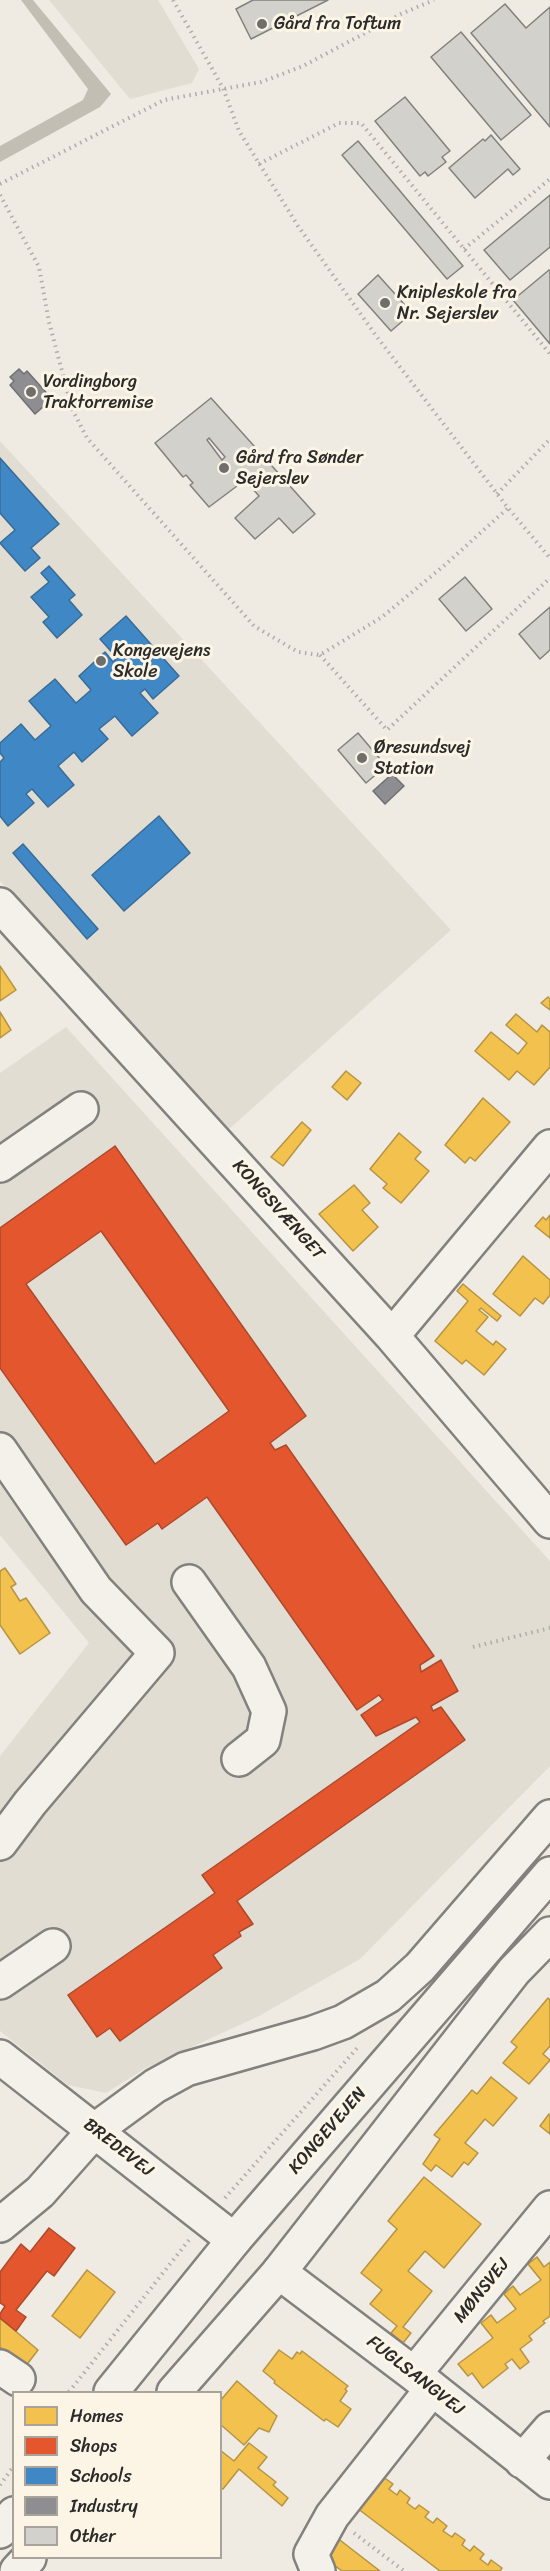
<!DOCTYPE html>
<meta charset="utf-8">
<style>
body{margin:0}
#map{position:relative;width:550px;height:2571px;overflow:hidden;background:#efebe3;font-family:Sriracha,sans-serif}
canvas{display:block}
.legend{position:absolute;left:12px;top:2391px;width:210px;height:168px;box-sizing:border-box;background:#fcf5e5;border:2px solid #a8a49b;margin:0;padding:8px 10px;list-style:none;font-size:18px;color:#2b2b2b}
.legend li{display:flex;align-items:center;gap:12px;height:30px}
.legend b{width:30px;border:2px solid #a8a49b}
</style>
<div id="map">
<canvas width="550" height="2571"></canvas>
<ul class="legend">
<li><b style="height:16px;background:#f2c14e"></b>Homes</li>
<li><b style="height:16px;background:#e4572e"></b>Shops</li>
<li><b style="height:16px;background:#3f88c5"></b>Schools</li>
<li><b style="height:16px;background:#8d8d92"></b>Industry</li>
<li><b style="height:16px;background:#d3d1cb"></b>Other</li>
</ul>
</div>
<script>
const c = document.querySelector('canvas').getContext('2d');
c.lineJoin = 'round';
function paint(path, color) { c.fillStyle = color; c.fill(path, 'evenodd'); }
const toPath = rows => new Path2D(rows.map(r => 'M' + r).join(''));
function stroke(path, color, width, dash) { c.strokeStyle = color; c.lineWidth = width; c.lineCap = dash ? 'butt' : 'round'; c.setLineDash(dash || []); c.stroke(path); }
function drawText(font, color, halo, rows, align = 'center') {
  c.font = font + ' Sriracha,sans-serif'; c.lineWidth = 6; c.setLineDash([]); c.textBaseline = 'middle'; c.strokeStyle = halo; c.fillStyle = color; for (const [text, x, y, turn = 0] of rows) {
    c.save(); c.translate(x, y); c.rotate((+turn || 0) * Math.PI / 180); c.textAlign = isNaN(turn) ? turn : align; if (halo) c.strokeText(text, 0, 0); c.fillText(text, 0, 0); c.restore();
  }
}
const built = toPath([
 [0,441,451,930,228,1130,0,881],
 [66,1027,550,1561,550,1766,360,1959,257,2017,146,2068,106,2093,68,2085,0,2031,0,1756,89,1643,0,1535,0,1073]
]);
const green = toPath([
 [49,0,158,0,199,69,192,83,130,99],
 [260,1003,284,1030,218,1089,194,1062]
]);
const water = toPath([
 [21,0,33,0,111,94,100,107,0,162,0,146,83,100,88,89]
]);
const homes = toPath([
 [0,966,16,990,0,1001,0,966],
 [548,997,550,999,550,1010,541,1003,548,997],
 [0,1012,11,1030,0,1038,0,1012],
 [516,1014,537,1032,542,1025,550,1032,550,1067,534,1085,517,1071,509,1080,475,1051,491,1032,518,1054,527,1043,506,1025,516,1014],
 [346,1071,361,1083,347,1100,332,1087,346,1071],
 [483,1098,510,1122,475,1161,470,1157,465,1163,445,1145,483,1098],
 [302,1122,311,1130,283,1166,271,1157,302,1122],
 [399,1133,421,1152,415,1159,429,1171,401,1203,383,1188,387,1184,370,1169,399,1133],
 [354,1185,370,1203,362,1210,378,1227,353,1251,319,1214,354,1185],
 [550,1215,550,1238,535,1226,543,1217,546,1220,550,1215],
 [523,1256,550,1280,550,1295,543,1304,535,1298,520,1316,493,1294,523,1256],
 [463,1284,501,1316,497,1321,481,1308,479,1310,488,1317,476,1331,493,1345,496,1341,506,1349,484,1375,466,1360,462,1364,435,1341,468,1301,457,1291,463,1284],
 [5,1568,16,1584,11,1587,20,1601,26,1598,50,1633,20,1654,0,1625,0,1571,5,1568],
 [548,1998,550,2000,550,2046,543,2054,550,2060,529,2084,503,2063,517,2047,511,2042,548,1998],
 [491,2077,517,2098,493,2126,485,2119,465,2143,478,2153,468,2165,464,2162,452,2177,436,2165,431,2171,423,2164,440,2139,434,2135,472,2090,477,2094,491,2077],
 [549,2114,550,2115,550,2134,540,2126,549,2114],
 [424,2177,481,2224,444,2268,425,2251,408,2271,432,2291,403,2327,411,2333,403,2343,391,2333,397,2326,370,2304,382,2290,361,2273,397,2229,388,2221,424,2177],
 [537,2257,544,2267,550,2262,550,2316,543,2321,545,2323,529,2336,532,2340,520,2349,529,2362,520,2369,512,2359,505,2364,508,2368,483,2388,472,2373,468,2376,458,2364,493,2338,481,2323,491,2315,497,2323,516,2309,504,2294,513,2286,520,2295,541,2280,528,2264,537,2257],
 [87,2270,115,2292,80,2338,52,2316,87,2270],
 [0,2318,38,2350,25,2367,0,2347,0,2318],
 [279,2350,292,2359,297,2352,300,2354,302,2351,348,2386,345,2389,347,2391,340,2401,351,2409,338,2427,326,2419,324,2421,274,2383,275,2381,263,2371,279,2350],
 [237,2381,277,2416,269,2432,259,2428,244,2445,220,2424,220,2401,237,2381],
 [249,2443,267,2457,258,2468,276,2482,273,2485,288,2498,282,2506,239,2469,223,2489,220,2488,220,2450,234,2461,249,2443],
 [382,2476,393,2484,389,2489,397,2495,400,2490,410,2498,407,2503,415,2509,419,2505,429,2512,425,2517,433,2523,437,2518,447,2526,443,2531,452,2537,455,2533,465,2540,462,2545,470,2551,474,2546,484,2554,480,2559,488,2565,491,2560,502,2568,500,2571,440,2571,357,2508,382,2476],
 [336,2537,380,2571,342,2571,322,2556,336,2537]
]);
const shops = toPath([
 [115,1146,306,1416,270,1443,275,1450,286,1445,434,1656,420,1665,421,1672,441,1660,458,1691,431,1706,433,1711,441,1707,465,1740,237,1901,253,1924,239,1932,241,1936,213,1955,222,1968,120,2041,110,2028,97,2037,68,1995,215,1893,202,1875,420,1722,416,1717,376,1736,361,1715,383,1700,379,1695,357,1710,207,1497,162,1529,158,1523,126,1545,0,1368,0,1228,115,1146],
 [101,1231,229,1411,155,1464,26,1284,101,1231],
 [49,2228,75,2248,54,2276,47,2271,16,2310,26,2317,16,2331,0,2318,0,2314,5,2306,0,2303,0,2272,21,2244,30,2252,49,2228]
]);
const schools = toPath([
 [0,458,59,524,31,548,40,558,25,571,0,543,15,530,0,513,0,458],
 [49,566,75,595,69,600,82,615,57,638,43,622,49,617,31,597,49,582,41,573,49,566],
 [126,616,179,676,153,699,145,689,140,693,158,713,132,736,115,716,99,729,108,739,82,762,74,752,58,766,74,785,48,807,32,789,26,794,34,803,8,826,0,816,0,762,4,758,0,753,0,743,21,724,35,740,51,726,29,701,55,679,76,703,91,690,79,676,105,652,113,662,117,658,100,639,126,616],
 [159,816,190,853,124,911,92,875,159,816],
 [23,844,98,929,87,939,13,853,23,844]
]);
const industry = toPath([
 [19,369,24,374,27,371,52,399,35,414,10,385,14,381,10,377,19,369],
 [392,774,404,786,385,804,373,791,392,774]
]);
const building = toPath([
 [253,0,328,0,251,39,236,9,253,0],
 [505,4,526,28,550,7,550,127,471,33,505,4],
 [461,32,531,115,501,140,431,57,461,32],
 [405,97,450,151,442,157,446,162,428,176,425,172,420,176,375,121,405,97],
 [491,135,520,169,513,175,508,169,475,198,449,168,483,139,485,141,491,135],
 [358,141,463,266,447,279,342,155,358,141],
 [550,195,550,247,510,280,484,250,550,195],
 [549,270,550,271,550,344,513,300,549,270],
 [378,275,412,313,391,331,358,294,378,275],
 [211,398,315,514,293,533,279,518,255,539,235,518,259,496,245,480,209,507,190,485,193,483,186,475,183,477,155,443,211,398],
 [209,438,225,457,222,460,207,440,209,438],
 [465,577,492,609,466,631,439,599,465,577],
 [550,607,550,650,540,659,519,634,550,607],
 [358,733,386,766,366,783,338,750,358,733]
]);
const path = toPath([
 [173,0,223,88,239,131,298,226,377,337,508,508,550,558],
 [259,164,339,123,361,123,550,354],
 [0,184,164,100,261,82,303,66,401,14,434,0],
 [0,195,39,267,49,322,72,409,87,438,254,626,298,652,320,655,382,617,446,564,508,508],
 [464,249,550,179],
 [497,494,550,439],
 [320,655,387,730,550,578],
 [473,1647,550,1628],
 [225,2198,359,2046],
 [69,2392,189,2240],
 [0,2485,14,2466],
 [354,2533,404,2571]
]);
const minor = toPath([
 [0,905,392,1336,550,1521],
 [0,1165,81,1109],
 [392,1336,550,1147],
 [0,1450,96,1590,157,1653,30,1803,0,1843],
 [189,1582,249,1667,269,1711,263,1740,239,1759],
 [0,1982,53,1946],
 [0,2057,234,2240],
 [0,2225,40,2192,95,2130,155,2086,186,2069,313,2033,343,2022,388,1996,420,1967,550,1817],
 [279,2272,414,2374,550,2482],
 [0,2367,18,2379],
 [414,2374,550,2208],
 [522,2461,550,2429],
 [318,2571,311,2554,332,2516,432,2389]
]);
const major = toPath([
 [111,2392,234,2240,550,1874],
 [174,2392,279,2272,514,1971,550,1934],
 [0,2531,14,2514],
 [17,2571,29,2558]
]);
const markers = [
 [262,24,6,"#706e6b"],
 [385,303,6,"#706e6b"],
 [31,392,6,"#706e6b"],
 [224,468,6,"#706e6b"],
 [101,661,6,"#706e6b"],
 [362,758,6,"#706e6b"]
];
const poiNames = [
 ["Gård fra Toftum",274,24],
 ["Knipleskole fra",397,293],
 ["Nr. Sejerslev",397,314],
 ["Vordingborg",43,382],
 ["Traktorremise",43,403],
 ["Gård fra Sønder",236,458],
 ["Sejerslev",236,479],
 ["Kongevejens",113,651],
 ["Skole",113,672],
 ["Øresundsvej",374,748],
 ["Station",374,769]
];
const streetNames = [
 ["KONGSVÆNGET",278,1210,48],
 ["KONGEVEJEN",328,2131,-49],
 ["BREDEVEJ",118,2148,38],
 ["MØNSVEJ",482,2291,-51],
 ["FUGLSANGVEJ",415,2376,38]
];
paint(built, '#e2ddd2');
paint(green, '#e1ddd2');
paint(water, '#c2beb4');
paint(homes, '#f2c14e');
stroke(homes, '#b69444', 1.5);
paint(shops, '#e4572e');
stroke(shops, '#ac4a2d', 1.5);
paint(schools, '#3f88c5');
stroke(schools, '#396c97', 1.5);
paint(industry, '#8d8d92');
stroke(industry, '#707073', 1.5);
paint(building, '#d3d1cb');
stroke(building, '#83817e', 1.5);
stroke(minor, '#83817e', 38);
stroke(major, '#83817e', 38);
stroke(path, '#afada9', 4, [1.5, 4.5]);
stroke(minor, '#f4f1eb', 33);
stroke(major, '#f4f1eb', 33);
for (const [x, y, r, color] of markers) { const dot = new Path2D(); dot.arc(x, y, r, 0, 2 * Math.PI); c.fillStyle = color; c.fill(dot); stroke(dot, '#fcf5e5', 2); }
drawText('18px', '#2b2b2b', '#fcf5e5', poiNames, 'left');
drawText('18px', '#2b2b2b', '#fcf5e5', streetNames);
</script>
